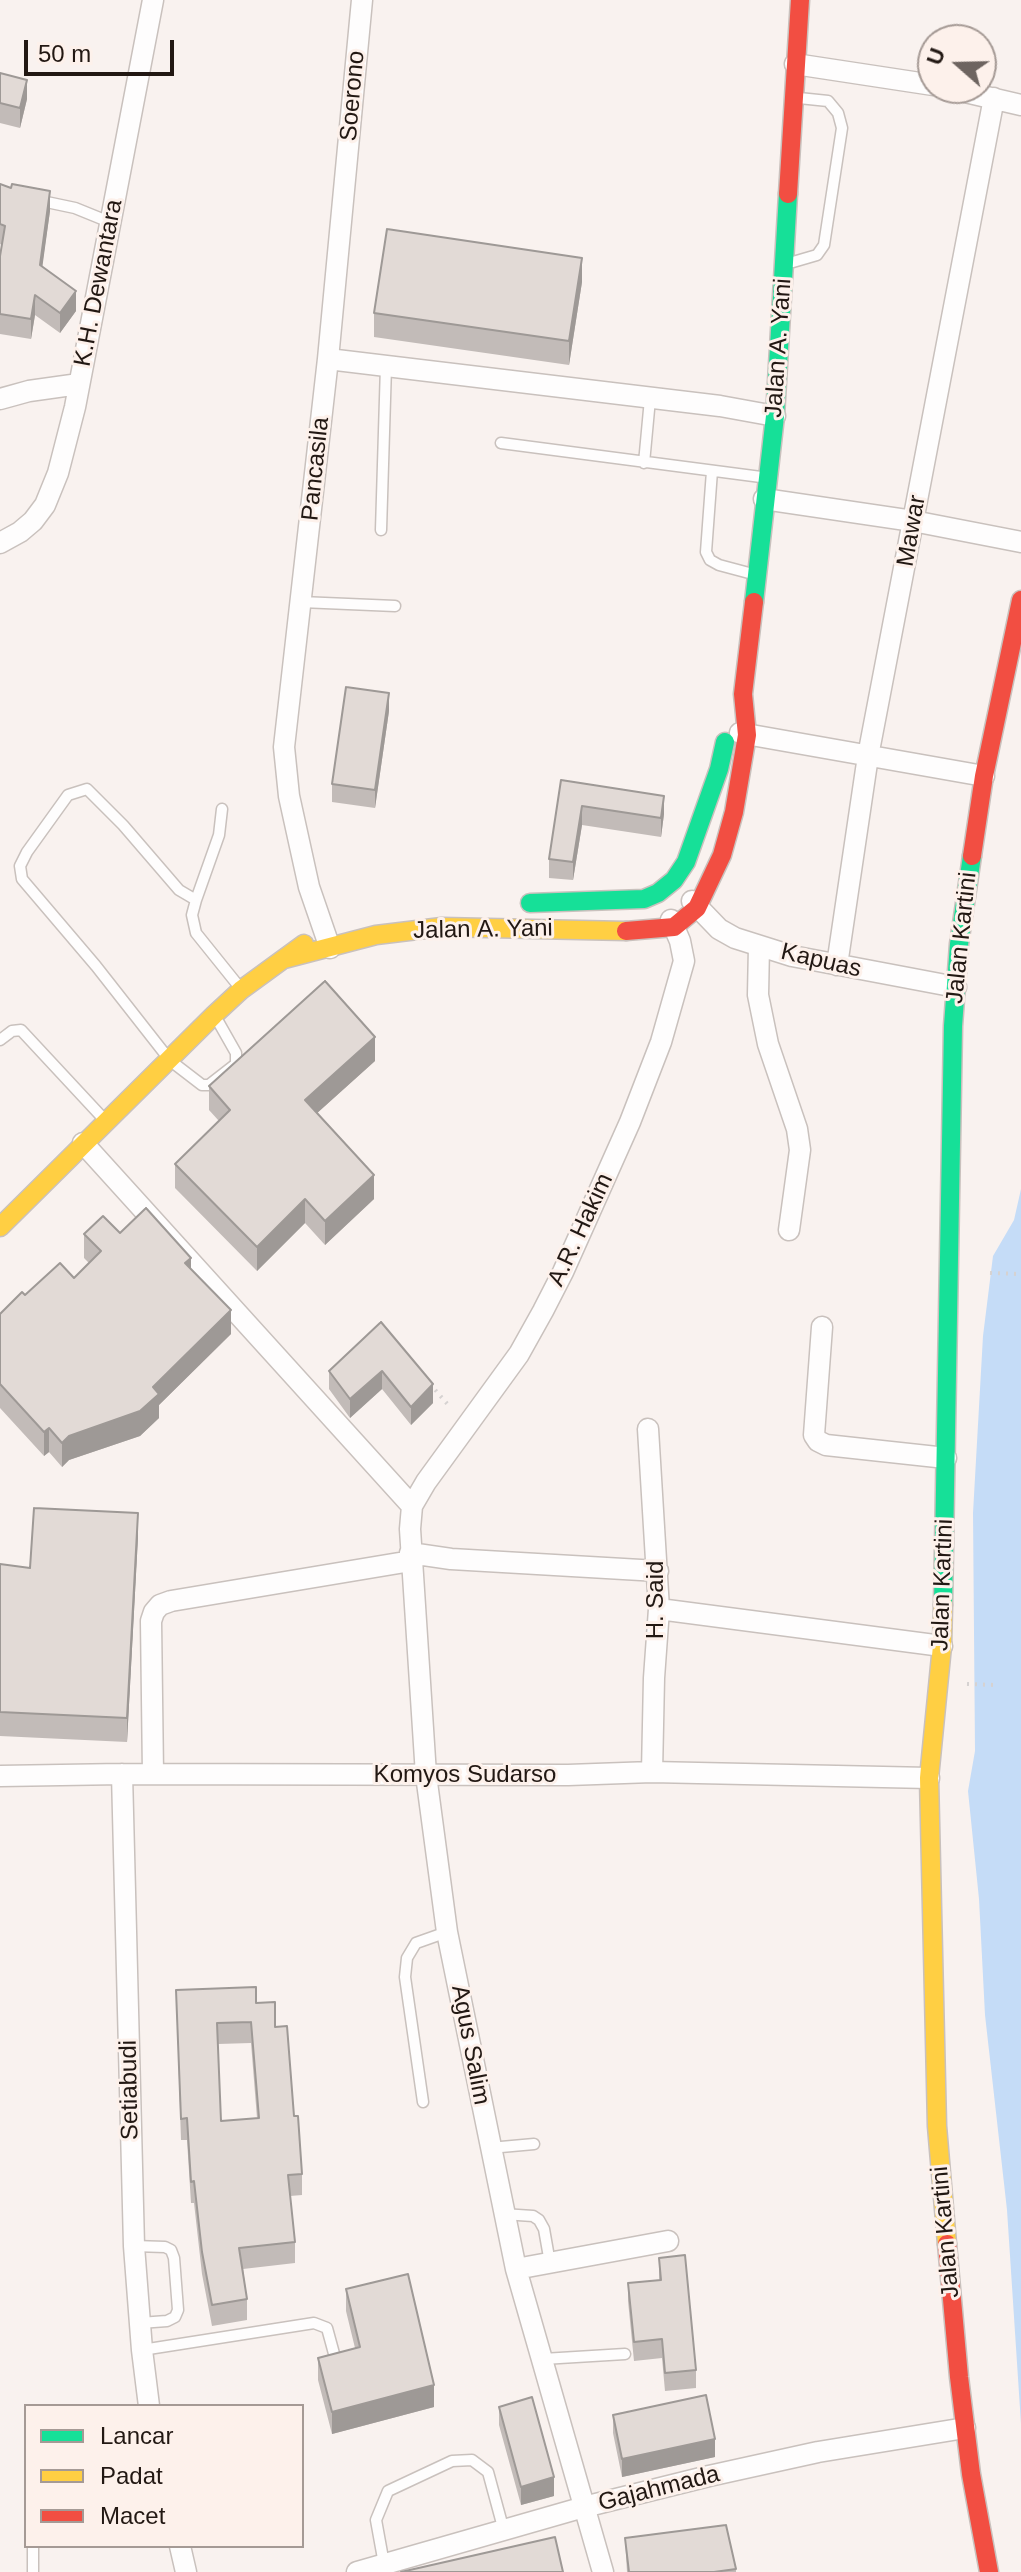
<!DOCTYPE html>
<style>
body{margin:0}
#map{position:relative;width:1021px;height:2572px;overflow:hidden;background:#f9f2ef;font-family:Arial,sans-serif}
canvas{display:block}
.legend{position:absolute;left:24px;top:2404px;width:280px;height:144px;box-sizing:border-box;background:#fdf1eb;border:2px solid #a59a95;margin:0;padding:10px 14px;list-style:none;font-size:24px;color:#221813}
.legend li{display:flex;align-items:center;gap:16px;height:40px}
.legend b{width:40px;border:2px solid #a59a95}
.north{position:absolute;left:917px;top:24px;width:80px;height:80px;box-sizing:border-box;background:#fdf1eb;border:2px solid #a59a95;border-radius:50%;rotate:290deg;font-size:22px;font-weight:700;line-height:32px;text-align:center;color:#221813}
.north::after{content:'';display:block;margin:auto;width:28px;height:36px;background:#6d6460;clip-path:polygon(50% 0,100% 100%,50% 72%,0 100%)}
.scale{position:absolute;left:24px;top:40px;width:150px;height:36px;box-sizing:border-box;border:4px solid #221813;border-top:0;padding-left:10px;font-size:24px;line-height:28px;white-space:nowrap;color:#221813;-webkit-text-stroke:6px #fdf1eb;paint-order:stroke}
</style>
<div id="map">
<canvas width="1021" height="2572"></canvas>
<ul class="legend">
<li><b style="height:10px;background:#16e098"></b>Lancar</li>
<li><b style="height:10px;background:#ffcf43"></b>Padat</li>
<li><b style="height:10px;background:#f24e42"></b>Macet</li>
</ul>
<div class="north">U</div>
<div class="scale">50 m</div>
</div>
<script>
const c = document.querySelector('canvas').getContext('2d');
c.lineJoin = 'round';
function paint(path, color) { c.fillStyle = color; c.fill(path, 'evenodd'); }
const toPath = rows => new Path2D(rows.map(r => 'M' + r).join(''));
function stroke(path, color, width, dash) { c.strokeStyle = color; c.lineWidth = width; c.lineCap = dash ? 'butt' : 'round'; c.setLineDash(dash || []); c.stroke(path); }
function drawText(font, color, halo, rows, align = 'center') {
  c.font = font + ' Arial,sans-serif'; c.lineWidth = 6; c.setLineDash([]); c.textBaseline = 'middle'; c.strokeStyle = halo; c.fillStyle = color; for (const [text, x, y, turn = 0] of rows) {
    c.save(); c.translate(x, y); c.rotate((+turn || 0) * Math.PI / 180); c.textAlign = isNaN(turn) ? turn : align; if (halo) c.strokeText(text, 0, 0); c.fillText(text, 0, 0); c.restore();
  }
}
const water = toPath([
 [1021,1189,1021,2424,1007,2210,985,2015,979,1899,968,1791,975,1751,973,1513,983,1336,993,1256,1014,1220]
]);
const path = toPath([
 [990,1273,1019,1274],
 [430,1384,450,1407],
 [967,1684,995,1685]
]);
const lane = toPath([
 [37,200,75,208,112,223],
 [793,262,817,255,824,245,842,128,838,113,828,101,799,98],
 [501,443,761,477],
 [644,463,650,399],
 [712,471,706,552,710,560,719,565,749,573],
 [381,530,386,366],
 [301,602,395,606],
 [196,900,219,835,222,809],
 [0,1040,12,1031,21,1030,101,1116],
 [165,1054,96,966,22,879,20,866,27,852,68,795,87,789,123,825,179,890,196,900,192,915,196,933,237,984],
 [176,1065,202,1085,209,1085,236,1064,236,1053,219,1023],
 [423,2102,405,1977,407,1958,416,1943,447,1932],
 [490,2148,534,2144],
 [503,2214,533,2216,539,2220,544,2229,550,2263],
 [134,2246,165,2247,171,2250,174,2258,178,2310,175,2317,167,2321,140,2323],
 [142,2350,314,2323,327,2328,336,2361],
 [543,2359,625,2354],
 [33,2546,33,2572],
 [384,2564,376,2520,388,2491,452,2461,472,2460,488,2472,504,2531]
]);
const street = toPath([
 [795,64,933,85],
 [948,88,1021,105],
 [328,359,720,406,775,416],
 [0,399,29,391,79,384],
 [764,499,913,521,1021,542],
 [0,543,20,532,33,521,45,505,58,473,75,407,153,0],
 [740,733,984,776],
 [692,901,719,929,735,938,792,956,956,987],
 [759,946,758,995,768,1044,797,1129,800,1150,789,1230],
 [330,948,309,887,289,796,284,747,328,359,362,0],
 [837,965,868,756,994,98],
 [83,1143,412,1506],
 [822,1327,814,1435,818,1441,826,1445,946,1458],
 [648,1429,659,1609,654,1678,652,1772],
 [410,1553,451,1559,658,1571],
 [659,1609,942,1646],
 [122,1774,134,2246,142,2350,149,2406],
 [153,1774,151,1621,154,1612,160,1605,171,1601,411,1561],
 [0,1776,122,1774,568,1775,652,1772,929,1778],
 [516,2269,668,2241],
 [180,2546,186,2572],
 [357,2572,584,2507,709,2476,818,2452,965,2428],
 [603,2572,516,2269,447,1932,426,1775,410,1529,412,1506,426,1482,519,1354,543,1311,563,1272,630,1122,661,1042,684,961,680,941,671,920]
]);
const fast = toPath([
 [754,602,775,416,788,194],
 [530,903,644,899,658,893,674,880,686,862,719,769,725,742],
 [943,1605,953,1026,959,944,972,856]
]);
const slow = toPath([
 [284,959,376,935,442,927,626,931],
 [0,1227,214,1015,241,990,304,944],
 [943,1605,942,1646,929,1778,937,2126,947,2244]
]);
const jam = toPath([
 [788,194,800,0],
 [972,856,984,776,1021,600],
 [626,931,674,927,697,908,722,855,734,812,747,735,743,694,754,602],
 [947,2244,959,2377,971,2474,989,2572]
]);
const wall = toPath([
 [0,73,27,99,20,128,0,123],
 [0,184,50,211,42,266,76,311,60,333,35,315,31,339,0,334,0,256,2,245,0,244],
 [582,282,569,365,374,337,374,313],
 [389,711,375,808,332,802,332,784],
 [561,780,664,814,661,837,582,825,573,880,549,878,549,859],
 [375,1061,317,1113,374,1199,325,1245,305,1223,257,1271,175,1188,175,1164,219,1121,209,1110,209,1086],
 [120,1233,191,1269,231,1334,159,1405,159,1418,140,1436,69,1460,62,1467,49,1452,44,1456,0,1408,0,1314,25,1295,74,1278,89,1263,84,1258,84,1234],
 [381,1322,433,1403,411,1425,382,1389,350,1418,329,1389,329,1371],
 [138,1537,127,1742,0,1736,0,1564,30,1568],
 [176,1990,256,2003,275,2027,294,2116,302,2174,302,2195,290,2196,295,2242,295,2263,243,2269,247,2299,247,2320,212,2326,202,2274,194,2203,191,2203,187,2140,181,2140],
 [251,2043,257,2118,221,2121,218,2044],
 [659,2258,696,2370,696,2388,665,2391,662,2358,634,2361,628,2301,628,2283,659,2280],
 [346,2289,434,2407,332,2434,318,2380,318,2358,355,2348,346,2311],
 [499,2407,554,2496,521,2505,499,2425],
 [613,2415,715,2457,622,2477,613,2433],
 [625,2538,736,2569,736,2572,627,2572]
]);
const shadedWall = toPath([
 [27,80,27,99,20,128,20,108],
 [50,191,50,211,40,284,40,265],
 [582,258,582,282,569,365,569,341],
 [76,291,76,311,60,333,60,313],
 [35,295,35,315,31,339,31,319],
 [389,693,389,711,375,808,375,790],
 [664,796,664,814,661,837,661,818],
 [582,806,582,825,573,880,573,862],
 [375,1037,375,1061,305,1124,305,1100],
 [374,1175,374,1199,325,1245,325,1221],
 [305,1199,305,1223,257,1271,257,1247],
 [191,1258,191,1282,185,1263],
 [231,1310,231,1334,159,1405,159,1418,140,1436,69,1460,62,1467,62,1443,69,1436,153,1387],
 [382,1371,382,1389,350,1418,350,1399],
 [433,1384,433,1403,411,1425,411,1407],
 [49,1428,49,1452,44,1456,44,1432],
 [138,1513,138,1537,127,1742,127,1718],
 [434,2385,434,2407,332,2434,332,2412],
 [715,2439,715,2457,622,2477,622,2459],
 [554,2477,554,2496,521,2505,521,2487]
]);
const building = toPath([
 [0,73,27,80,20,108,0,103,0,73],
 [0,184,11,188,12,184,50,191,40,265,76,291,60,313,35,295,31,319,0,314,0,256,5,226,0,224,0,184],
 [387,229,582,258,569,341,374,313,387,229],
 [346,687,389,693,375,790,332,784,346,687],
 [561,780,664,796,661,818,582,806,573,862,549,859,561,780],
 [325,981,375,1037,305,1100,374,1175,325,1221,305,1199,257,1247,175,1164,230,1110,209,1086,325,981],
 [146,1208,191,1258,185,1263,231,1310,153,1387,159,1394,140,1411,69,1436,62,1443,49,1428,44,1432,0,1384,0,1314,22,1292,25,1295,60,1263,74,1278,101,1251,84,1234,103,1216,120,1233,146,1208],
 [381,1322,433,1384,411,1407,382,1371,350,1399,329,1371,381,1322],
 [34,1508,138,1513,127,1718,0,1712,0,1564,30,1568,34,1508],
 [256,1987,256,2003,275,2002,275,2027,287,2026,294,2116,298,2116,302,2174,288,2175,295,2242,239,2248,247,2299,212,2305,202,2252,194,2181,191,2182,187,2118,181,2119,176,1990,256,1987],
 [251,2022,259,2118,221,2121,217,2023,251,2022],
 [685,2255,696,2370,665,2373,662,2339,634,2342,628,2283,661,2280,659,2258,685,2255],
 [408,2274,434,2385,332,2412,318,2358,360,2347,346,2289,408,2274],
 [706,2395,715,2439,622,2459,613,2415,706,2395],
 [532,2397,554,2477,521,2487,499,2407,532,2397],
 [726,2525,736,2569,714,2572,629,2572,625,2538,726,2525],
 [555,2537,563,2572,401,2572,555,2537]
]);
const streetNames = [
 ["Soerono",353,96,-85],
 ["K.H. Dewantara",99,283,-79],
 ["Jalan A. Yani",779,348,-86],
 ["Pancasila",316,469,-84],
 ["Mawar",912,531,-80],
 ["Jalan A. Yani",483,930,-1],
 ["Jalan Kartini",962,938,-84],
 ["Kapuas",821,961,13],
 ["A.R. Hakim",581,1230,-65],
 ["Jalan Kartini",943,1585,-88],
 ["H. Said",656,1600,-90],
 ["Komyos Sudarso",465,1775],
 ["Agus Salim",470,2045,79],
 ["Setiabudi",130,2090,-91],
 ["Jalan Kartini",946,2232,-95],
 ["Gajahmada",659,2489,-14]
];
paint(water, '#c5dcf7');
stroke(lane, '#c9c1bd', 13);
stroke(street, '#c9c1bd', 23);
stroke(fast, '#c9c1bd', 21);
stroke(slow, '#c9c1bd', 21);
stroke(jam, '#c9c1bd', 21);
stroke(path, '#d6d2d1', 4, [2, 6]);
stroke(lane, '#fefdfd', 10);
stroke(street, '#fefdfd', 20);
stroke(fast, '#16e098', 18);
stroke(slow, '#ffcf43', 18);
stroke(jam, '#f24e42', 18);
paint(wall, '#c2bbb8');
paint(shadedWall, '#9e9996');
paint(building, '#e2dad6');
stroke(building, '#9e9996', 2);
drawText('24px', '#221813', '#fdf1eb', streetNames);
</script>
